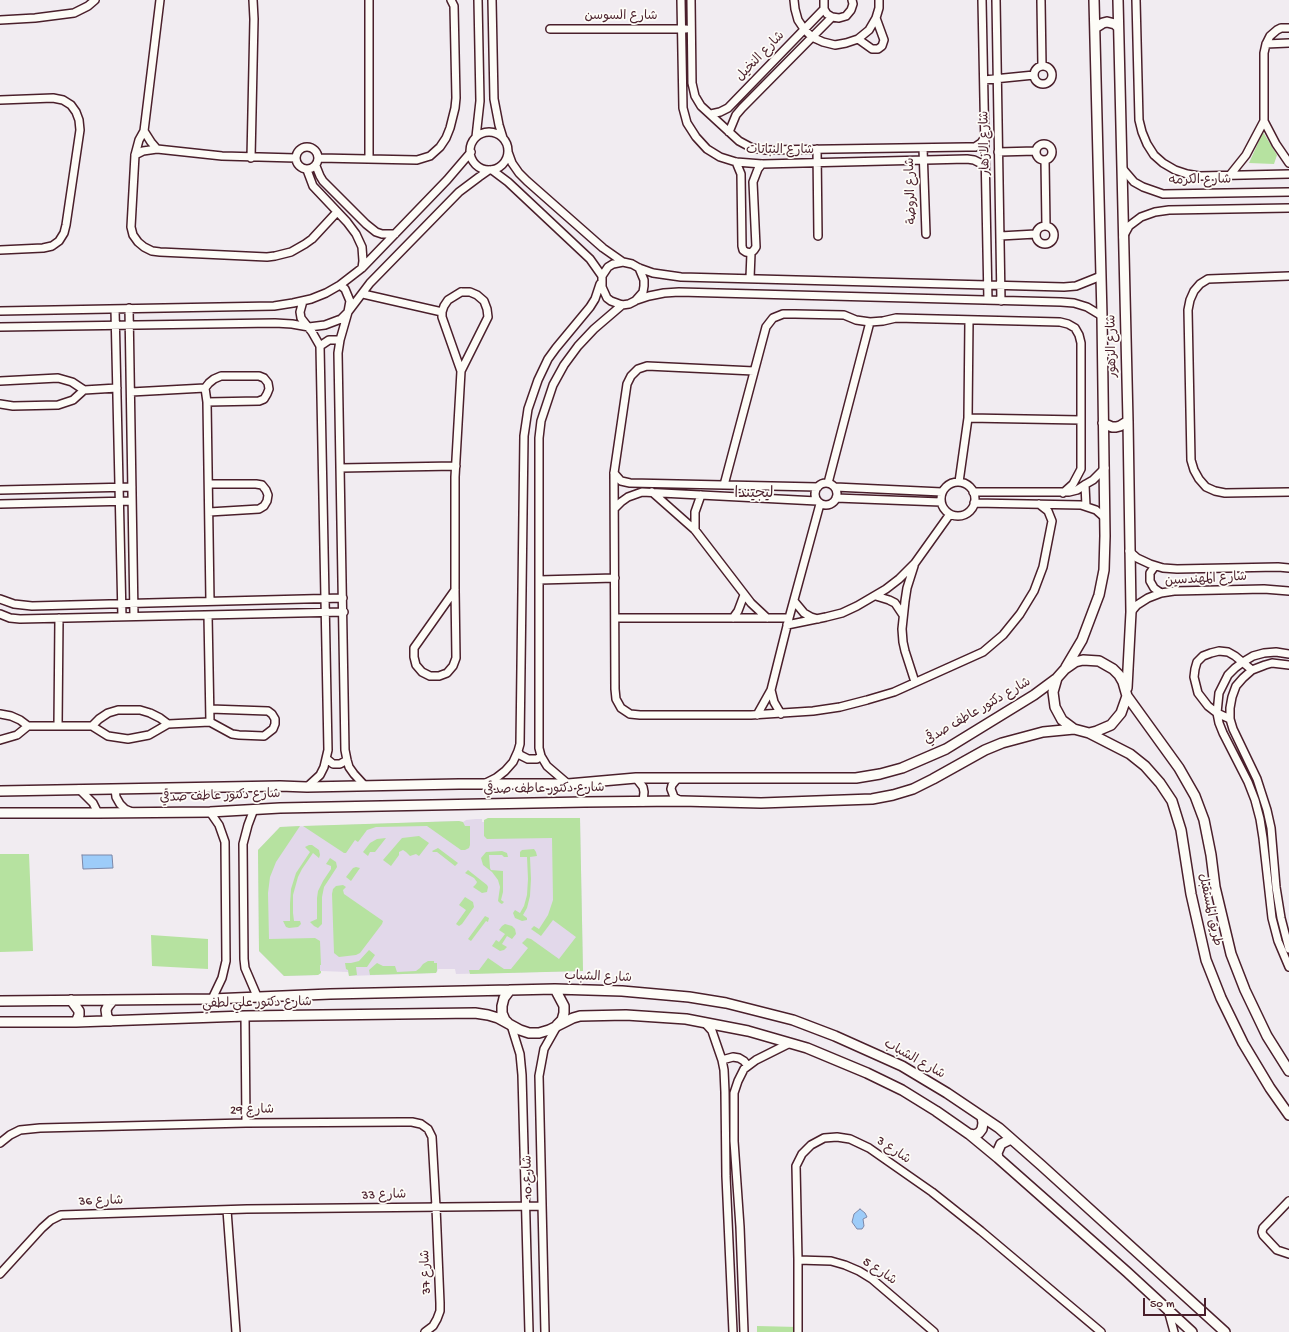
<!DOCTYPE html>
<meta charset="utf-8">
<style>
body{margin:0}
#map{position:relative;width:1289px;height:1332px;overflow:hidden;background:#f1ecf1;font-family:"Gochi Hand",sans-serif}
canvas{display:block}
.scale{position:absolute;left:1143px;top:1298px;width:63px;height:18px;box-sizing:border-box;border:2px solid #4a1f2b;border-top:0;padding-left:5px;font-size:12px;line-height:14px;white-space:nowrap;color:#4a1f2b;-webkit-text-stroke:3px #fdfcf7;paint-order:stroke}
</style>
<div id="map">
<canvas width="1289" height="1332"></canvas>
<div class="scale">50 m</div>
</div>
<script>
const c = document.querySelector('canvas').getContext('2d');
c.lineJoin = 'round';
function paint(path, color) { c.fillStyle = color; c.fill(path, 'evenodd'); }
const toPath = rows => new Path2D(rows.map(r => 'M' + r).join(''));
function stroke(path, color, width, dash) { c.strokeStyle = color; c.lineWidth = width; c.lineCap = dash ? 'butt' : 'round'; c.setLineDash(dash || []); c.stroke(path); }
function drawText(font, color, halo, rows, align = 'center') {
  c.font = font + ' "Gochi Hand","Playpen Sans Arabic",sans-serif'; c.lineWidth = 3.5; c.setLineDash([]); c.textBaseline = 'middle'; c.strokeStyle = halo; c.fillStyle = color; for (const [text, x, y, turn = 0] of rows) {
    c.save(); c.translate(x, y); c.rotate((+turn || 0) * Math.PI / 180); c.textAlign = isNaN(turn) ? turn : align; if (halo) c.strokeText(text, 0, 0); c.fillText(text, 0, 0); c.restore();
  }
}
const built = toPath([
 [488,818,580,818,583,971,456,974,455,969,438,969,437,972,434,973,349,976,348,972,321,971,318,975,284,976,259,951,258,850,280,827,457,821,463,822,466,820,476,819,482,819,482,822,484,822]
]);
const green = toPath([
 [1263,132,1277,155,1274,164,1249,163],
 [488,818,580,818,583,971,470,974,469,970,479,970,488,958,504,969,511,969,528,948,522,943,527,938,531,939,559,959,576,937,553,920,541,936,531,929,534,926,539,929,548,915,553,900,552,838,487,839,484,836,484,820],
 [459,821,463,822,465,826,470,826,470,845,469,848,465,850,461,850,427,826,376,827,367,830,358,842,355,840,346,853,344,853,303,826],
 [300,826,276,862,270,877,268,893,269,939,315,938,320,941,321,965,320,965,320,971,321,971,321,973,318,975,284,976,259,951,258,850,280,827],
 [419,836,429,843,419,856,416,854,410,856,406,852,403,850,399,852,399,855,391,866,383,860,402,838],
 [386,838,375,852,370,852,368,856,363,852,370,843,377,839],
 [309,845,312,845,319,850,320,855,319,858,313,853,302,869,298,877,293,895,293,913,294,921,300,921,301,924,298,927,289,928,286,927,283,921,290,921,290,904,291,889,296,873,310,852,305,847],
 [438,848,458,863,455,866,437,852,433,852,432,851],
 [534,849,536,852,537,856,530,857,531,879,530,896,527,908,523,915,527,918,527,920,522,921,515,918,513,913,515,910,520,913,524,906,527,895,528,879,527,857,520,857,520,852,522,850],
 [502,851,507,853,508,857,504,857,502,855,489,855,490,868,491,870,503,871,503,892,501,900,504,902,502,904,500,903,498,901,500,887,498,880,492,872,483,865,481,858,486,852],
 [0,854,29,854,33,951,0,952],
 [330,858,336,862,337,867,324,887,322,897,322,924,318,928,314,926,310,922,317,919,317,898,318,891,323,881,331,869,331,866,326,864],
 [356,867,360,868,351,881,346,877,353,868],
 [468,870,487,885,488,887,487,892,482,893,473,887,476,884,477,882,474,878,465,873],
 [343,885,346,887,343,890,344,894,383,921,382,924,360,953,356,955,339,957,334,953,332,894,333,889,336,886],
 [465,897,473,902,474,907,462,924,459,926,456,924,466,910,459,905],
 [485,916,489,918,488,922,486,921,471,941,468,939],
 [505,924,512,926,515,929,516,934,512,939,507,936,502,944,507,947,504,950,500,951,492,946,496,940,499,942,505,934,499,930,502,926],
 [151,935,208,939,208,969,152,966],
 [369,950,375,955,367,967,356,967,357,975,349,976,348,970,346,969,345,963,351,963,359,961],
 [428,961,434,961,434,963,437,963,437,971,436,973,370,975,369,970,377,963,383,966,395,966,397,972,416,971,420,968,423,964],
 [757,1326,798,1327,798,1332,757,1332]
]);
const water = toPath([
 [82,855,112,855,113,868,83,869,82,855],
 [860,1209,865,1213,867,1217,863,1219,864,1226,862,1229,857,1229,852,1222,854,1214,860,1209]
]);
const street = toPath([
 [160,0,144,131,139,140,135,155,131,227,133,235,138,242,144,247,152,251,160,252,267,257,275,256,291,252,305,244,312,239,337,212],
 [369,0,369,159],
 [492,0,494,99,499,125,503,138],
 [681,0,683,108,687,123,696,137,707,149,720,157,736,162,762,164,967,159,974,160,980,163,985,168],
 [691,0,692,83,695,96,701,106,739,141,752,148,766,150,967,147,975,147,981,143,985,137],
 [794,0,795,9,798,20,804,29,812,37,823,42,835,45,846,43,858,39,869,30,876,18,879,8,879,0],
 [824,0,824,9,827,14,832,17,839,18,846,16,851,10,853,4,852,0],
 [982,0,988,300],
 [996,0,1001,301],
 [1136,0,1139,120,1142,132,1147,144,1154,155,1163,163,1175,170,1187,174,1199,176,1289,174],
 [1041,1,1042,66],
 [0,20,35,18,74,13,88,6,95,0],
 [1289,28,1281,28,1277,30,1270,36,1266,44,1264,53,1264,121,1276,144,1289,163],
 [550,29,686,29],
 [858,39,872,49,878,49,882,46,884,40,876,18],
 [1266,44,1289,43],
 '1034 75a9 9 0 1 1 18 0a9 9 0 1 1-18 0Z',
 [984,80,1034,75],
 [0,100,53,98,63,100,71,105,76,112,79,120,80,130,66,225,64,233,59,241,52,246,43,248,0,250],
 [711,114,720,112,728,108,824,9],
 [144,131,151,142,157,149],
 [729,132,736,115,742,108,832,17],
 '470 151a19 19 0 1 1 38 0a19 19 0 1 1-38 0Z',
 [476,137,480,101,478,0],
 '1036 152a8 8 0 1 1 16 0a8 8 0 1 1-16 0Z',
 '296 158a11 11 0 1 1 22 0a11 11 0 1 1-22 0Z',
 [923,148,926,234],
 [817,149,818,236],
 [508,152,512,163,519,173,527,181,603,248,623,262],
 [998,152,1036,151],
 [135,155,143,151,157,149,222,156,296,158],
 [251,158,254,19,253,0],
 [319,158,417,160,430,156,440,147,446,138,450,128,455,108,456,98,454,6,451,0],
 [1045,160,1046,226],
 [736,162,741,174,742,246,743,250,746,252,751,253,754,250,756,247,753,182,758,169,762,164],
 [316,166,320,176,323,181,366,224,376,232,382,234,395,234],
 [1122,168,1134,182,1143,187,1163,194,1289,192],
 [307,170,313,186,347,222,356,234,362,247,363,261,362,268],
 [492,170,508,182,590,259,602,276],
 [1230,175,1246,155,1264,121],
 '1036 235a9 9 0 1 1 18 0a9 9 0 1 1-18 0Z',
 [1000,236,1036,234],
 [1123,237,1129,226,1141,217,1155,212,1169,210,1289,208],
 [639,268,644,280,644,286,643,292,635,301,629,304,622,305,611,301,607,298,602,287,602,276,608,267,613,264,623,262,632,264,639,268,653,273,681,277,1064,287,1076,286,1101,276],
 [1289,276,1208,279,1200,284,1194,291,1190,300,1188,310,1191,460,1194,470,1199,479,1206,487,1215,491,1225,493,1289,492],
 [750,278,751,253],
 [340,285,345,289,350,301,348,312,340,340,338,353,345,750,347,760,349,767,354,774,365,786],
 [461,292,470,292,477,295,484,301,487,309,488,317,461,371,442,317,442,312,444,306,448,300,461,292],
 [363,294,442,312],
 [637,300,649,296,664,293,679,292,1061,302,1074,303,1087,307,1102,316],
 [303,301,300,312,301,318,312,332,320,346,328,750,324,767,320,775,307,787],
 [129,308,134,616],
 [115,309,122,617],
 [0,311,274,306,293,303,311,299,326,293,340,285,362,268,447,180,471,152],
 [0,327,275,323,292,324,309,327,325,325,341,319,348,312,370,283,459,192,479,177,489,170],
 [320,346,329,340,340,340],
 [754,371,647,366,638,369,631,376,627,384,614,473,615,689,616,699,621,708,630,714,640,715,751,715,813,711,840,707,867,700,894,692,983,652,1003,635,1020,614,1034,591,1043,567,1052,521,1048,511,1039,504],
 [0,381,58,378,72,382,84,390,117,388],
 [205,388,209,383,214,379,221,376,259,376,264,378,268,383,269,389,267,394,264,399,259,401,207,402],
 [131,392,205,388,207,402,210,601],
 [0,404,13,406,58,405,73,400,84,390],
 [968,418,1081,420],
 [340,468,456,466],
 [614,473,621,481,630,483,818,487],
 '941 499a17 17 0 1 1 34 0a17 17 0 1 1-34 0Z',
 [959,482,968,418,969,320],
 [828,483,870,322],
 '815 494a11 11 0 1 1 22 0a11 11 0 1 1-22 0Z',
 [209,484,256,484,262,485,266,490,268,495,267,501,264,506,259,509,209,512],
 [724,485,766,327,773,318,783,314,795,314,844,315,856,320,870,322,883,321,896,318,1060,322,1068,324,1075,328,1079,335,1081,343,1081,469,1073,484,1063,493],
 [1085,485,1086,506],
 [835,487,942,492],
 [0,490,132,487],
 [652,492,695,530,751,603,767,618],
 [973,492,1069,492,1077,490,1086,484,1093,480,1105,468],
 [836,498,941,502],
 [974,503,1081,505,1096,510,1105,518],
 [0,504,132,501],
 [615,508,621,502,628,497,642,492,817,501],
 [695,530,695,512,701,495],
 [1129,551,1137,558,1150,564,1163,568,1177,569,1278,567,1289,568],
 [914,566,907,588,905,601,902,629,903,642,905,651,915,682],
 [1155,566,1150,573,1150,581,1154,588,1161,593],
 [539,580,615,578],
 [455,590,455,477,461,371],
 [455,590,456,658,453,666,447,673,439,676,430,676,422,672,416,665,414,657,414,648,455,590],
 [876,596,889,600,895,603,903,615],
 [0,599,14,604,32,606,343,598],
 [794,601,804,613,811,617,818,619],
 [1131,612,1137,605,1148,598,1161,593,1174,591,1264,589,1289,591],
 [0,614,10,618,20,619,344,612],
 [208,615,210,722],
 [615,618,789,618],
 [733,618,738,611,744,595],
 [787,625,826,617,842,613,857,606,886,589,899,579,915,563,950,514],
 [1289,654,1276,652,1264,653,1253,656,1243,662,1235,668,1228,675,1219,693,1217,713,1219,723,1223,733,1248,782,1255,800,1260,819,1263,838,1272,918,1278,941,1289,967],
 [1289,665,1272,663,1265,665,1252,670,1243,678,1236,686,1232,697,1230,708,1230,719,1233,729,1257,779,1267,810,1271,828,1276,887,1281,918,1289,949],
 [771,690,774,702,781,714],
 [0,714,11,716,20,720,28,726],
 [757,715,771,690,789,618,820,504],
 [1230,719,1217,713,1208,706,1198,693,1194,677,1195,669,1197,662,1203,656,1211,653,1219,651,1228,652,1235,656,1252,670],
 [58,726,59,618],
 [92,726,99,719,108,713,118,710,140,710,150,713,160,718,168,724],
 [0,740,17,735,28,726,92,726,108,736,128,739,149,735,168,724,210,722,232,734,239,735,264,736,273,729,275,724,275,719,272,714,268,711,210,709],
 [518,751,520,755,528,759,537,759,541,756],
 [327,759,333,764,340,764,347,760],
 [636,778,643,787,644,792,643,802],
 [677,779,672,785,671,789,674,797,681,801],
 [486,783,496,778,505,771,513,762,518,751,520,744,524,436,528,409,538,380,548,359,556,348,590,307,595,299,600,284],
 [568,784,547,766,541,756,539,748,539,438,541,421,553,385,564,365,578,346,594,329,622,305],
 [79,789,93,803,98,813],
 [115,789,116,797,120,804,125,809,132,812],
 [254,809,248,825,243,844,244,959,245,968,257,996],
 [210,812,219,825,225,842,226,961,222,978,212,999],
 [245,1016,246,1123],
 [704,1022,712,1031,722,1060,724,1070,725,1092,726,1176,733,1332],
 [511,1025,520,1054,522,1075,529,1332],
 [722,1060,733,1057,739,1058,744,1061,748,1066],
 [0,1143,10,1135,20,1130,40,1128,246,1123,401,1122,412,1122,421,1124,428,1129,432,1137,436,1207,440,1303,440,1311,437,1319,433,1326,425,1332],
 [1289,1201,1263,1228,1262,1232,1263,1235,1277,1250,1289,1254],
 [227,1210,236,1332],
 [798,1260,831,1261,845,1265,859,1271,872,1279,934,1332],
 [0,1274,42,1228,51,1220,61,1215,247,1209,542,1206],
 [1168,1310,1174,1332],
 [545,1332,539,1076,544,1049,557,1026],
 [744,1332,740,1227,734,1141,734,1093,738,1081,744,1069,756,1060,790,1043],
 [798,1332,798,1260,796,1166,802,1154,811,1145,824,1138,837,1137,850,1139,869,1148,932,1192,981,1231,1101,1332]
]);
const secondary = toPath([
 [1118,0,1128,421,1131,612,1127,688],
 [1095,28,1103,23,1107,22,1115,24,1118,27],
 [1103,423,1112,427,1116,427,1120,426,1128,421],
 [1066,667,1082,640,1099,595,1104,570,1105,536,1102,316,1094,0],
 [1127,696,1179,768,1195,796,1204,820,1211,855,1215,887,1231,954,1245,990,1267,1036,1289,1071],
 [1089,733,1130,754,1145,766,1160,783,1172,801,1181,830,1191,894,1206,960,1221,998,1243,1043,1270,1088,1289,1115],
 [0,791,280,786,307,787,459,784,568,784,636,778,856,778,880,774,902,768,946,749,1034,695,1057,678,1065,669,1075,662,1083,660,1099,661,1113,669,1119,675,1123,682,1127,696,1121,713,1111,725,1097,731,1089,733,1074,729,1062,720,1055,707,1053,692,1057,678],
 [0,813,98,813,210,812,280,808,584,802,681,801,761,803,872,799,893,795,913,789,933,779,985,750,1002,743,1043,732,1074,729],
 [555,989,564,1006,564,1013,562,1020,557,1025],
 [71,1000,79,1011,79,1015,76,1022],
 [0,1001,212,999,330,994,555,989,622,991,689,997,726,1003,793,1020,835,1036,902,1066,947,1093,999,1128,1041,1165,1225,1332],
 [111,1021,107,1017,106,1010,108,1006,113,1000],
 [0,1022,76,1022,245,1016,475,1013,488,1015,498,1018,520,1030,529,1033,539,1033,549,1030,573,1018,580,1016,626,1015,686,1019,748,1031,807,1048,867,1073,902,1090,936,1111,969,1134,998,1158,1127,1272,1192,1332],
 [508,1023,505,1020,502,1013,502,1006,504,998,510,990],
 [969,1134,974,1135,979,1133,982,1129,983,1123,982,1117],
 [998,1158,997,1153,1001,1144,1011,1139]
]);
const streetNames = [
 ["شارع السوسن",621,17],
 ["شارع النخيل",761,57,-46],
 ["شارع الازهار",986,143,-91],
 ["شارع النباتات",780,151],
 ["شارع الكرمه",1200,181,-1],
 ["شارع الروضة",912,191,-92],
 ["شارع الزهور",1113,346,-91],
 ["شارع المهندسين",1206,580,-3],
 ["شارع دكتور عاطف صدقي",978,712,-30],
 ["شارع دكتور عاطف صدقي",544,790,-1],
 ["شارع دكتور عاطف صدقي",220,797,-2],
 ["طريق المستقبل",1209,910,78],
 ["شارع الشباب",598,978,2],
 ["شارع دكتور علي لطفي",257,1004,-1],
 ["شارع الشباب",914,1060,29],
 ["شارع 29",252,1111,-1],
 ["شارع 3",893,1151,34],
 ["شارع 10",529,1177,-91],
 ["شارع 33",384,1196,-1],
 ["شارع 36",101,1202,-1],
 ["شارع 37",427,1272,-92],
 ["شارع 5",879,1272,35]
];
const quarterNames = [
 ["ليجيندا",754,495]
];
paint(built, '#e2d8ea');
paint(green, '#b6e2a0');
paint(water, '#9dccf9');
stroke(water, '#7c87a7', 1);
stroke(street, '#4a1f2b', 10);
stroke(secondary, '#4a1f2b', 12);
stroke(street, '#fdfcf7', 7);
stroke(secondary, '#fdfcf7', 9);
drawText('13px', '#4a1f2b', '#fdfcf7', streetNames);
drawText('15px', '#4a1f2b', '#fdfcf7', quarterNames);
</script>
